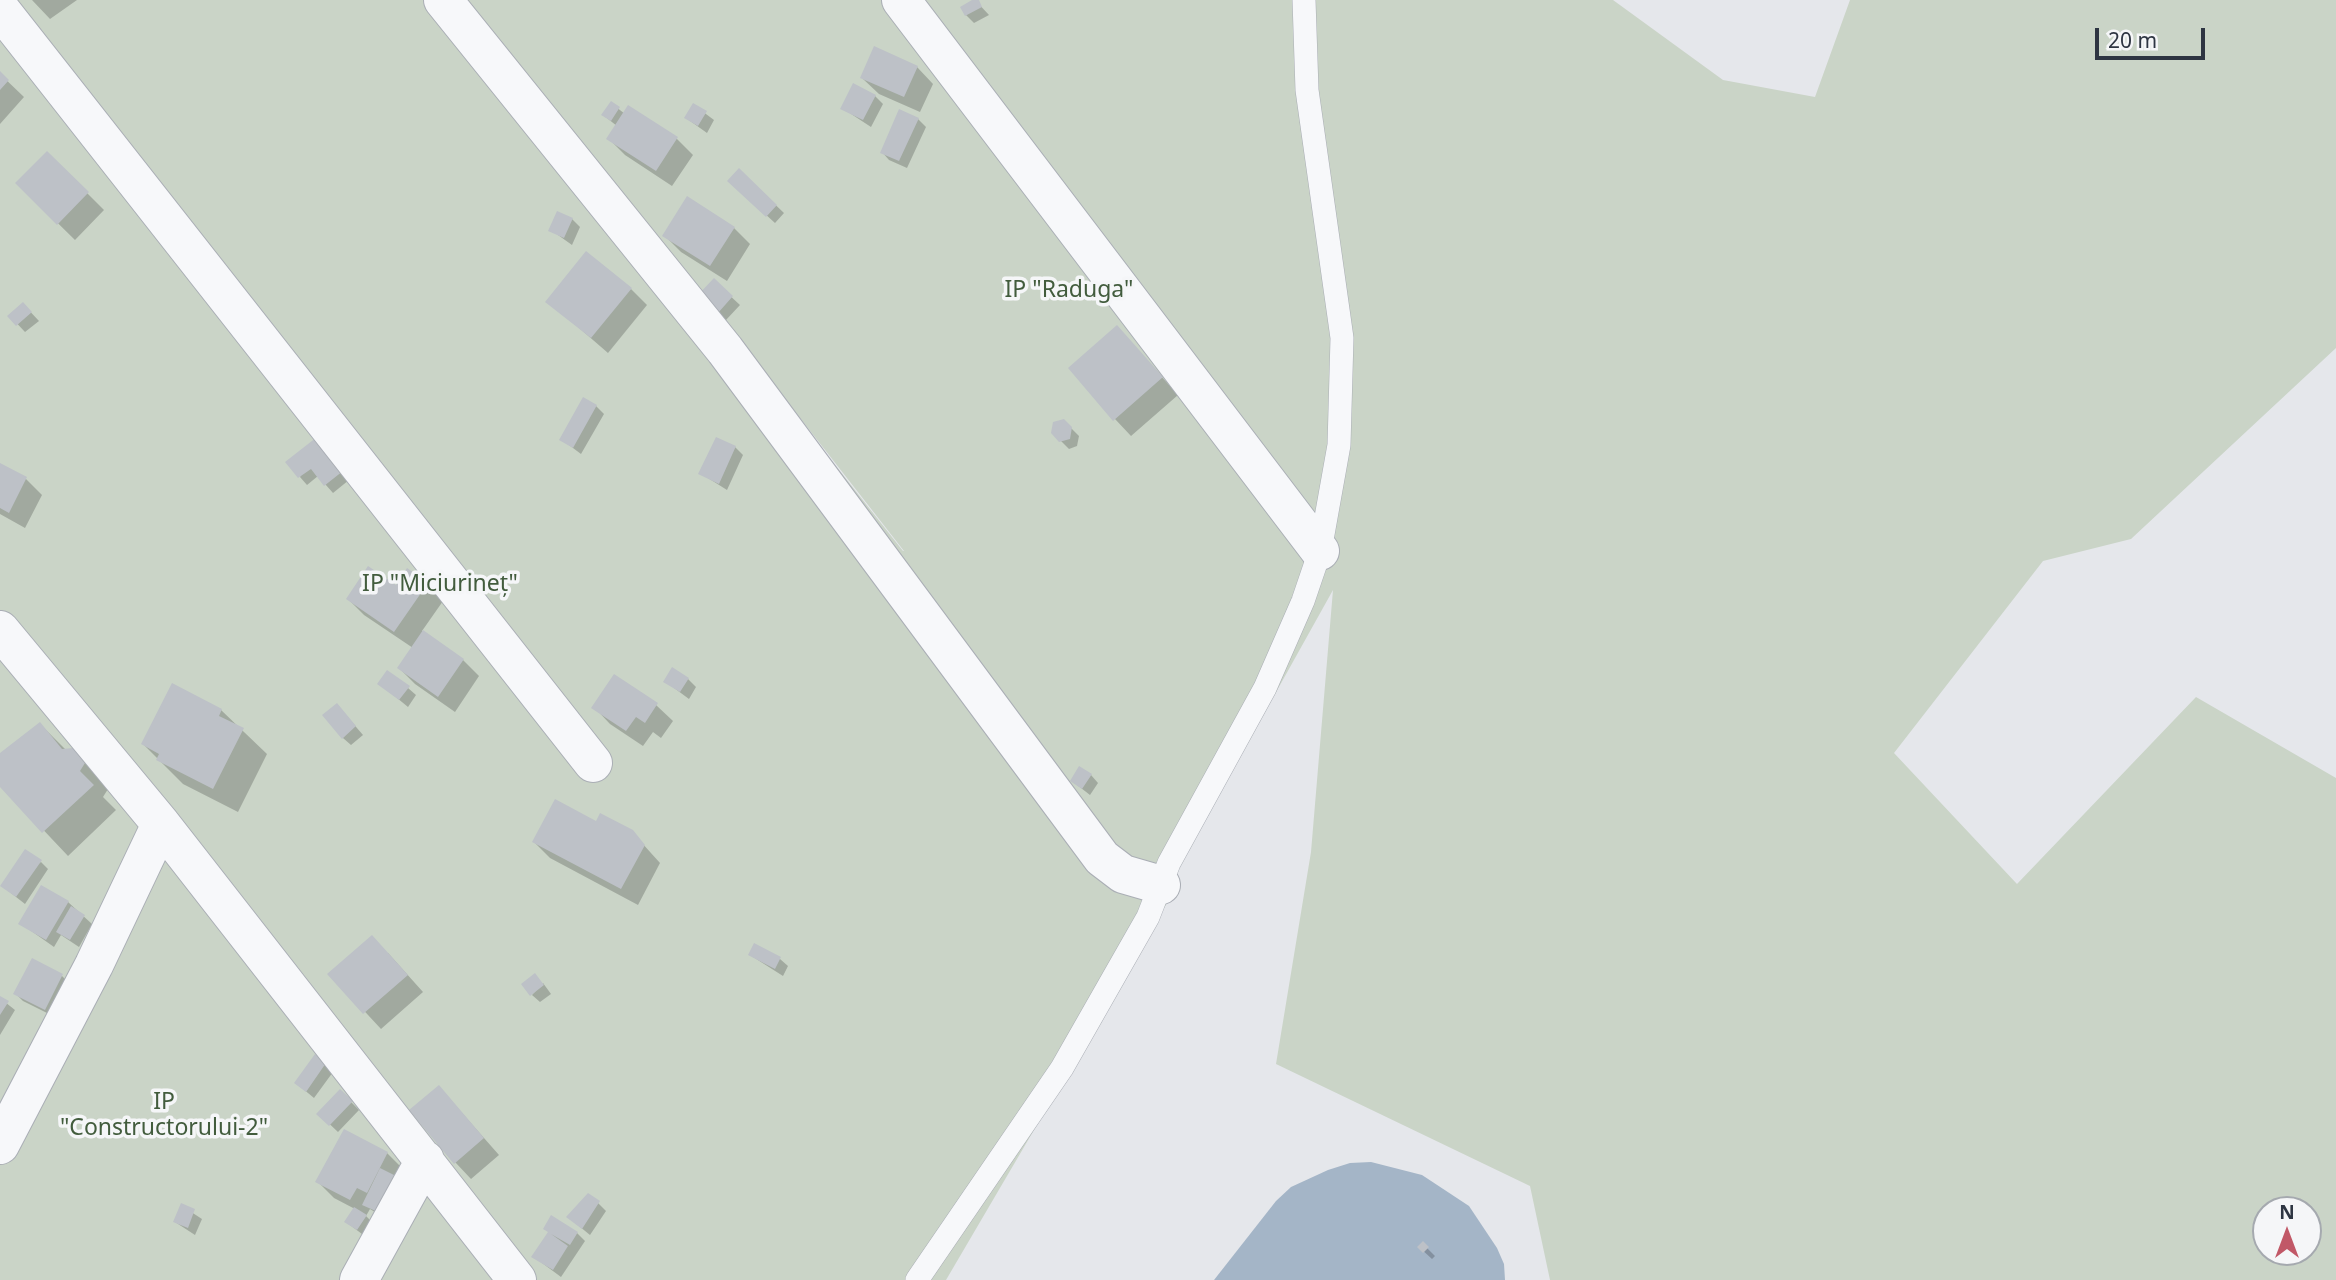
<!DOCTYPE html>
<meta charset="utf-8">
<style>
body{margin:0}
#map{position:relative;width:2336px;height:1280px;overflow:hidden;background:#e5e7eb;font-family:"Noto Sans",sans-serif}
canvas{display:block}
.north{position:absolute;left:2252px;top:1196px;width:70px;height:70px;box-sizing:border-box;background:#f5f6f8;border:2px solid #a5a9af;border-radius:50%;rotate:0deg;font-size:19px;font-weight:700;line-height:28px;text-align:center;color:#2e3542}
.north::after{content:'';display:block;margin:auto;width:24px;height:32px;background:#c15867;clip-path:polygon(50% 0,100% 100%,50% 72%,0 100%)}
.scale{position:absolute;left:2095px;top:28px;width:110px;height:32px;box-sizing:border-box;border:4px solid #2e3542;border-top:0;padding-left:9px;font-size:21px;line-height:24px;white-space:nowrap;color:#2e3542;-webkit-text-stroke:5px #f5f6f8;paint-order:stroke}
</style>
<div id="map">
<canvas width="2336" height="1280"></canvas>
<div class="north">N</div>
<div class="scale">20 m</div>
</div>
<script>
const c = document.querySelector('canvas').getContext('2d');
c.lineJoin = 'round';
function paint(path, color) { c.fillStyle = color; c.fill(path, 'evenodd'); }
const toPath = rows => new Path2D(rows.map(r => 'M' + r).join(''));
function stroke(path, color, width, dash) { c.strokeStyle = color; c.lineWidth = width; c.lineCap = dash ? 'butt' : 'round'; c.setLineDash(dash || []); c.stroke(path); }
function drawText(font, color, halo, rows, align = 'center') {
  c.font = font + ' "Noto Sans",sans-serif'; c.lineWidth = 7; c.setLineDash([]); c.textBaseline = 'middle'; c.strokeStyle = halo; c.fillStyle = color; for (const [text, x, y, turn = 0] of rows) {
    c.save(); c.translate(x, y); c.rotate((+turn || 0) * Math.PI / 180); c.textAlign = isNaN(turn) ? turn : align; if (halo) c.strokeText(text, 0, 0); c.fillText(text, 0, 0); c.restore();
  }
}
const green = toPath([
 [0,0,1613,0,1723,80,1815,97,1850,0,2336,0,2336,348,2131,539,2043,561,1894,753,2017,884,2196,697,2336,778,2336,1280,1550,1280,1530,1186,1276,1064,1311,852,1333,590,1178,868,1173,893,946,1280,0,1280],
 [713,310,718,313,904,551,903,551],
 [2266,1210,2308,1210,2308,1252,2266,1252]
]);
const water = toPath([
 [1371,1162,1422,1175,1469,1206,1497,1248,1504,1264,1505,1280,1214,1280,1276,1201,1291,1187,1328,1170,1350,1163]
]);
const shadow = toPath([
 [32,0,77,0,50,19],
 [975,0,989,15,974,23,966,15],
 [917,67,933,84,920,112,879,94,862,78],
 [0,74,24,97,0,124],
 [875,96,883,104,871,127,842,108],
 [611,103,625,114,677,139,693,155,672,186,625,155,608,138,617,126,603,115],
 [694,105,714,120,707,133,686,118],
 [918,119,926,127,907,168,889,160,882,152],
 [47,153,104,210,75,240,17,183],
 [739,170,784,213,775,223,729,181],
 [572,219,580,227,572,245,551,230],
 [734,228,750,244,727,281,681,252,664,235],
 [714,281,740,305,726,320,708,303],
 [631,289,647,305,608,353,548,301],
 [23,304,39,321,25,332,10,316],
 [1117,327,1178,395,1131,436,1115,419],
 [596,406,604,414,581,454,561,439],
 [1064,421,1079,436,1077,446,1069,449,1061,441],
 [317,439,349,480,333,493,318,476,307,485,300,477],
 [735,447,743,455,727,490,700,473],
 [0,465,26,479,42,495,25,528,0,514],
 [427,584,443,601,422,631,463,660,479,676,455,712,415,684,399,668,413,648,364,615,348,599],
 [688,679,696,687,689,699,666,682],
 [380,684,408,688,416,695,408,707],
 [656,705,673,721,661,738,653,732,643,746,610,724,594,707],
 [221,710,267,754,238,812,183,784,143,744],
 [344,713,363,735,351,745,343,738],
 [40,724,66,750,72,750,97,774,108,789,103,797,116,810,68,856,0,784,0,756],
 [1091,775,1098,783,1090,795,1072,781],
 [597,823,632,832,660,863,638,905,550,858,534,842],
 [41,862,48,869,25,904,2,886],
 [42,887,68,902,92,924,79,947,61,935,54,947,20,923],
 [388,953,423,992,381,1029,330,974],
 [750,955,780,959,788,966,783,976],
 [33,961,62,976,70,984,53,1016,23,1001,16,994],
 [543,983,551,994,540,1002,532,995],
 [0,998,15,1010,0,1035],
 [325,1064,333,1072,314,1098,296,1083],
 [439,1087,499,1155,471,1179,455,1162],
 [340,1091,359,1110,338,1132,319,1114],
 [387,1153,404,1170,386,1219,370,1209,366,1216,374,1224,366,1237,346,1222,355,1209,334,1198,318,1182],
 [598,1203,606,1211,590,1235,568,1217],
 [182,1206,202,1219,195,1235,175,1222],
 [549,1233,577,1233,585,1241,561,1277,534,1257],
 [1423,1244,1435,1256,1432,1259,1419,1247]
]);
const building = toPath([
 [972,0,979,0,982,7,965,16,960,7],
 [874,46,918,66,904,97,860,78],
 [0,71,9,80,0,90],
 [853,83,876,95,863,120,840,109],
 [611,101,620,107,611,121,601,115],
 [693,103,707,111,698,126,684,118],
 [628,105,678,137,656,171,606,139],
 [899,109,919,118,899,161,880,153],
 [47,151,89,192,57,225,15,183],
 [739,168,777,205,766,217,727,181],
 [687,196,735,227,710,266,662,236],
 [557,211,573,218,564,238,548,231],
 [586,251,632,288,591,338,545,302],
 [714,278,733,296,718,313,698,295],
 [23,302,32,312,16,326,7,316],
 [1117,325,1163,377,1113,421,1068,368],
 [583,397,597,405,573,448,559,440],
 [1064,419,1072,427,1070,439,1059,442,1051,433,1053,422],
 [317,437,343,471,324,486,311,469,298,478,285,462],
 [716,437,736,446,719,484,698,474],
 [0,463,27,477,9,513,0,508],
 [368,566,396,585,407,568,428,583,394,632,346,599],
 [423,630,464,659,438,697,397,668],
 [672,667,689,678,680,692,663,682],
 [387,670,410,686,399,700,377,684],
 [614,674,658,703,645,723,636,717,626,731,591,708],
 [172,683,222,709,219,716,244,728,213,789,156,760,159,754,141,744],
 [337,703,356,726,342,739,322,715],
 [40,722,62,749,73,748,85,763,80,771,94,785,42,833,0,787,0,753],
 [1079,766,1092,774,1082,789,1070,781],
 [555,799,596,821,600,813,633,830,645,845,621,889,532,842],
 [25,849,42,860,16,897,0,886],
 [41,885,69,901,46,940,18,924],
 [71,906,85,915,70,940,56,932],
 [372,935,408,975,363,1014,327,974],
 [754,943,781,957,775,969,748,955],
 [32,958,63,974,45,1010,13,994],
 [535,973,544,985,530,996,521,984],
 [0,996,9,1001,0,1015],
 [315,1054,326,1063,306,1092,294,1083],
 [439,1085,484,1138,454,1164,409,1110],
 [340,1089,353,1101,329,1126,316,1114],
 [344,1129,388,1152,367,1193,357,1188,350,1200,315,1182],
 [380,1168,396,1176,378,1212,362,1205],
 [588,1193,600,1201,582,1229,566,1217],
 [181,1203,195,1209,188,1228,173,1222],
 [354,1207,367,1215,357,1230,344,1222],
 [551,1215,578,1232,570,1245,551,1234,568,1246,553,1270,531,1257,548,1232,543,1229],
 [1423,1241,1429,1247,1423,1253,1417,1247]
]);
const service = toPath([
 [917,1280,1062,1068,1148,917,1169,863,1265,688,1303,601,1320,551,1339,445,1342,338,1307,90,1304,0]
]);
const minor = toPath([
 [443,0,725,350,1102,858,1123,874,1161,885],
 [901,0,1320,551],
 [0,9,593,763],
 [0,630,161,824,517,1280],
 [0,1145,94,965,161,824],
 [359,1280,425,1160]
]);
const parkNames = [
 ["IP \"Raduga\"",1069,290],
 ["IP \"Miciurineț\"",440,584],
 ["IP",164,1102],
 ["\"Constructorului-2\"",164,1128]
];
paint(green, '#cad4c7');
paint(water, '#a4b5c7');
paint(shadow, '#0003');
paint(building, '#bdc1c7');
stroke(service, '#aaaeb5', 24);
stroke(minor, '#aaaeb5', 40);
stroke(service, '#f7f8fa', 23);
stroke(minor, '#f7f8fa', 38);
drawText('23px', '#425c3d', '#f5f6f8', parkNames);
</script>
